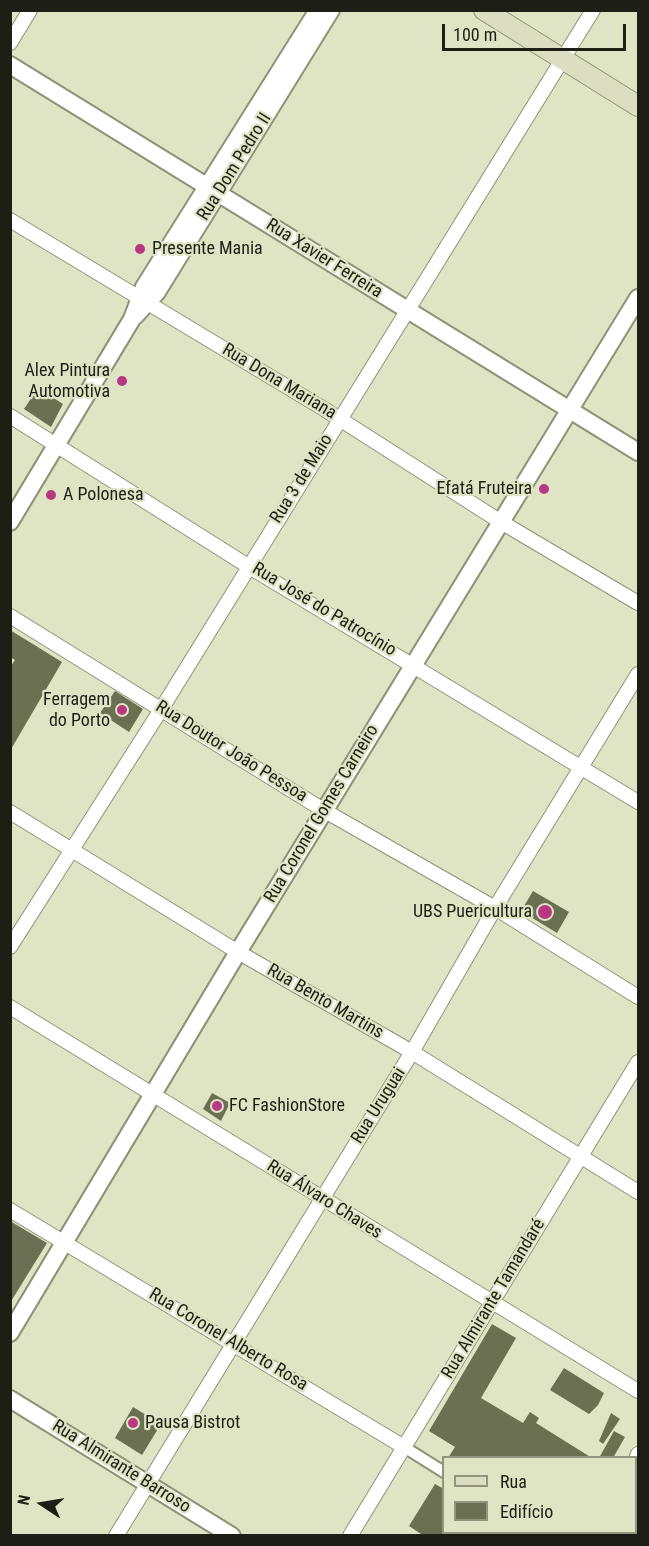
<!DOCTYPE html>
<meta charset="utf-8">
<style>
body{margin:0}
#map{position:relative;width:649px;height:1546px;overflow:hidden;background:#dee4c4;font-family:"Roboto Condensed",sans-serif}
canvas{display:block}
.frame{position:absolute;inset:0;border:12px solid #1e1f14;pointer-events:none}
.legend{position:absolute;left:442px;top:1456px;width:195px;height:78px;box-sizing:border-box;background:#dee4c4;border:2px solid #91957e;margin:0;padding:8px 10px;list-style:none;font-size:18px;color:#1e1f14}
.legend li{display:flex;align-items:center;gap:12px;height:30px}
.legend b{width:30px;border:2px solid #91957e}
.north{position:absolute;left:12px;top:1474px;width:60px;height:60px;-webkit-text-stroke:4px #dee4c4;paint-order:stroke;rotate:282deg;font-size:16px;font-weight:700;line-height:24px;text-align:center;color:#1e1f14}
.north::after{content:'';display:block;margin:auto;width:21px;height:27px;background:#1e1f14;clip-path:polygon(50% 0,100% 100%,50% 72%,0 100%)}
.scale{position:absolute;left:442px;top:24px;width:184px;height:27px;box-sizing:border-box;border:3px solid #1e1f14;border-top:0;padding-left:8px;font-size:18px;line-height:21px;white-space:nowrap;color:#1e1f14;-webkit-text-stroke:4px #dee4c4;paint-order:stroke}
</style>
<div id="map">
<canvas width="649" height="1546"></canvas>
<div class="frame"></div>
<ul class="legend">
<li><b style="height:8px;background:#dbdec0"></b>Rua</li>
<li><b style="height:16px;background:#6b7053"></b>Edifício</li>
</ul>
<div class="north">N</div>
<div class="scale">100 m</div>
</div>
<script>
const c = document.querySelector('canvas').getContext('2d');
c.lineJoin = 'round';
function paint(path, color) { c.fillStyle = color; c.fill(path, 'evenodd'); }
const toPath = rows => new Path2D(rows.map(r => 'M' + r).join(''));
function stroke(path, color, width, dash) { c.strokeStyle = color; c.lineWidth = width; c.lineCap = dash ? 'butt' : 'round'; c.setLineDash(dash || []); c.stroke(path); }
function drawText(font, color, halo, rows, align = 'center') {
  c.font = font + ' "Roboto Condensed",sans-serif'; c.lineWidth = 4.5; c.setLineDash([]); c.textBaseline = 'middle'; c.strokeStyle = halo; c.fillStyle = color; for (const [text, x, y, turn = 0] of rows) {
    c.save(); c.translate(x, y); c.rotate((+turn || 0) * Math.PI / 180); c.textAlign = isNaN(turn) ? turn : align; if (halo) c.strokeText(text, 0, 0); c.fillText(text, 0, 0); c.restore();
  }
}
const building = toPath([
 [38,388,63,404,51,427,24,409],
 [10,630,62,662,10,751,10,667,15,660,10,657],
 [115,691,143,709,129,732,100,713],
 [533,891,569,912,557,933,521,911],
 [212,1093,230,1103,221,1121,203,1109],
 [10,1221,47,1243,10,1303],
 [492,1324,516,1338,481,1398,523,1423,530,1412,539,1418,536,1423,592,1458,448,1458,455,1447,429,1431],
 [564,1368,604,1393,598,1405,589,1414,550,1390],
 [133,1407,161,1424,142,1455,115,1438],
 [611,1413,620,1419,603,1444,599,1441],
 [614,1431,625,1437,613,1458,599,1458],
 [435,1484,444,1489,444,1536,424,1536,409,1526]
]);
const pedestrian = toPath([
 [404,1447,444,1472],
 [541,1532,546,1536]
]);
const minor = toPath([
 [10,43,30,10],
 [10,220,324,409,501,522,638,603],
 [10,416,248,566,638,802],
 [10,616,325,811,495,908,638,997],
 [10,812,238,952,412,1052,638,1192],
 [10,947,162,708,593,10],
 [10,1007,638,1391],
 [10,1210,404,1447],
 [636,1459,638,1454],
 [116,1536,412,1052,495,908,638,674],
 [350,1536,638,1062],
 [589,1536,591,1532]
]);
const tertiary = toPath([
 [10,65,638,452],
 [135,316,157,292,331,10],
 [10,522,132,319,144,287,318,10],
 [10,1333,238,952,638,298],
 [10,1399,232,1536]
]);
const secondary = toPath([
 [484,10,638,106]
]);
const markers = [
 [140,249,6,"#b93780"],
 [122,381,6,"#b93780"],
 [544,489,6,"#b93780"],
 [51,495,6,"#b93780"],
 [122,710,6,"#b93780"],
 [545,912,8,"#b93780"],
 [217,1106,6,"#b93780"],
 [133,1423,6,"#b93780"]
];
const streetNames = [
 ["Rua Dom Pedro II",235,167,-58],
 ["Rua Xavier Ferreira",324,259,32],
 ["Rua Dona Mariana",279,382,31],
 ["Rua 3 de Maio",302,479,-58],
 ["Rua José do Patrocínio",324,610,31],
 ["Rua Doutor João Pessoa",231,752,32],
 ["Rua Coronel Gomes Carneiro",322,814,-59],
 ["Rua Bento Martins",325,1002,30],
 ["Rua Uruguai",379,1106,-58],
 ["Rua Álvaro Chaves",324,1200,32],
 ["Rua Almirante Tamandaré",494,1299,-59],
 ["Rua Coronel Alberto Rosa",228,1340,31],
 ["Rua Almirante Barroso",121,1467,32]
];
const poiNames = [
 ["Presente Mania",152,249],
 ["Alex Pintura",110,371,"right"],
 ["Automotiva",110,392,"right"],
 ["Efatá Fruteira",532,489,"right"],
 ["A Polonesa",63,495],
 ["Ferragem",110,700,"right"],
 ["do Porto",110,721,"right"],
 ["UBS Puericultura",532,912,"right"],
 ["FC FashionStore",229,1106],
 ["Pausa Bistrot",145,1423]
];
paint(building, '#6b7053');
stroke(pedestrian, '#8e9375', 14);
stroke(minor, '#8e9375', 16);
stroke(tertiary, '#8e9375', 20);
stroke(secondary, '#8e9375', 22);
stroke(pedestrian, '#fff', 10);
stroke(minor, '#fff', 14);
stroke(tertiary, '#fff', 16);
stroke(secondary, '#dbdec0', 20);
for (const [x, y, r, color] of markers) { const dot = new Path2D(); dot.arc(x, y, r, 0, 2 * Math.PI); c.fillStyle = color; c.fill(dot); stroke(dot, '#dee4c4', 2); }
drawText('18px', '#1e1f14', '#dee4c4', streetNames);
drawText('18px', '#1e1f14', '#dee4c4', poiNames, 'left');
</script>
